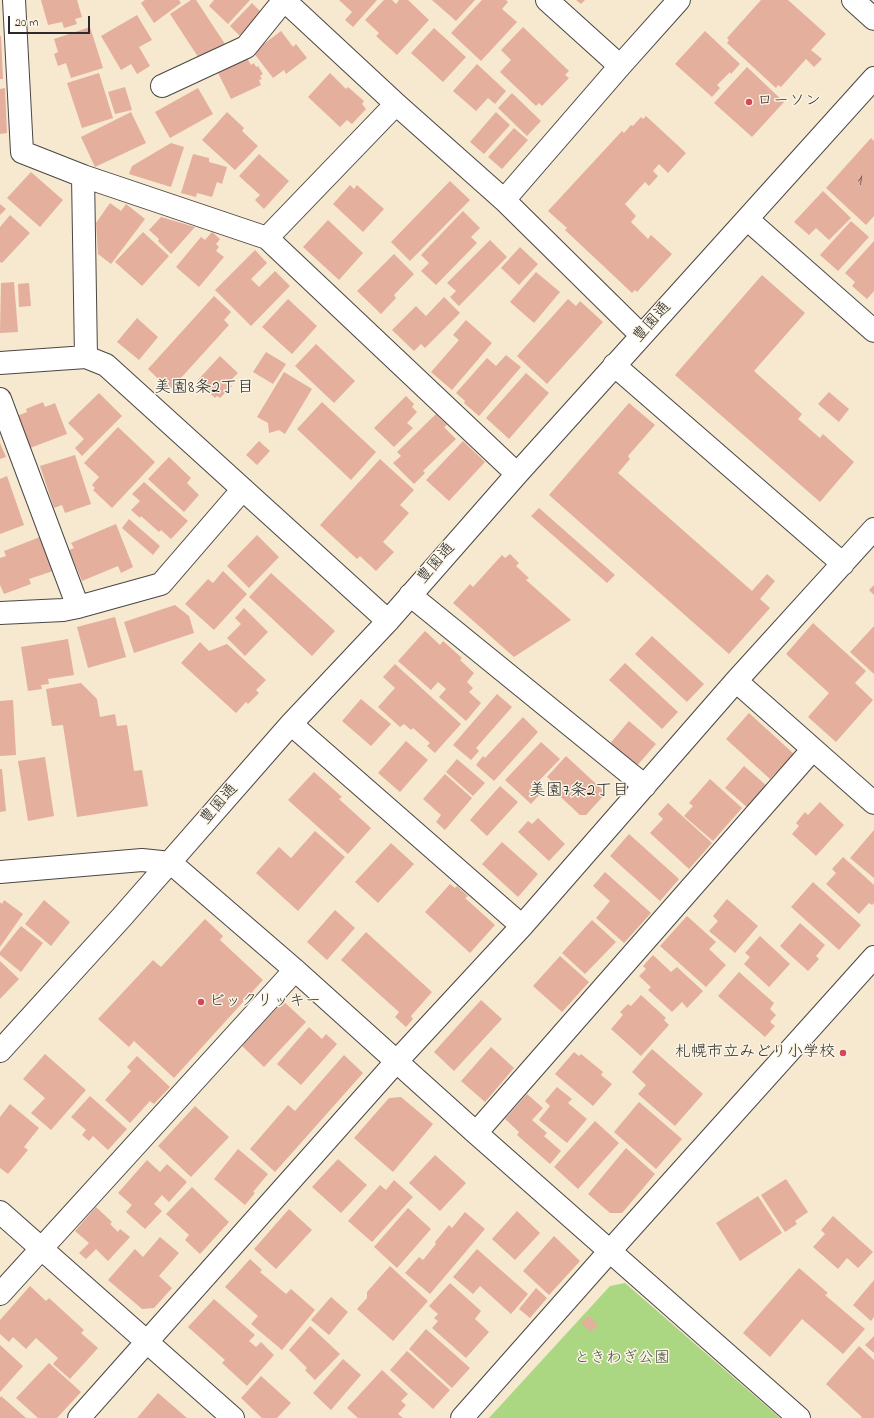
<!DOCTYPE html>
<meta charset="utf-8">
<style>
body{margin:0}
#map{position:relative;width:874px;height:1418px;overflow:hidden;background:#f7e8d0;font-family:"Indie Flower",sans-serif}
canvas{display:block}
.scale{position:absolute;left:8px;top:16px;width:82px;height:18px;box-sizing:border-box;border:2px solid #2b2b2b;border-top:0;padding-left:5px;font-size:12px;line-height:14px;white-space:nowrap;color:#2b2b2b;-webkit-text-stroke:3px #fcf5e5;paint-order:stroke}
</style>
<div id="map">
<canvas width="874" height="1418"></canvas>
<div class="scale">20 m</div>
</div>
<script>
const c = document.querySelector('canvas').getContext('2d');
c.lineJoin = 'round';
function paint(path, color) { c.fillStyle = color; c.fill(path, 'evenodd'); }
const toPath = rows => new Path2D(rows.map(r => 'M' + r).join(''));
function stroke(path, color, width, dash) { c.strokeStyle = color; c.lineWidth = width; c.lineCap = dash ? 'butt' : 'round'; c.setLineDash(dash || []); c.stroke(path); }
function drawText(font, color, halo, rows, align = 'center') {
  c.font = font + ' "Indie Flower","Klee One",sans-serif'; c.lineWidth = 3; c.setLineDash([]); c.textBaseline = 'middle'; c.strokeStyle = halo; c.fillStyle = color; for (const [text, x, y, turn = 0] of rows) {
    c.save(); c.translate(x, y); c.rotate((+turn || 0) * Math.PI / 180); c.textAlign = isNaN(turn) ? turn : align; if (halo) c.strokeText(text, 0, 0); c.fillText(text, 0, 0); c.restore();
  }
}
const green = toPath([
 [625,1283,780,1418,489,1418,610,1286]
]);
const building = toPath([
 [41,0,77,0,82,17,75,19,77,24,64,28,62,22,48,25],
 [145,0,179,0,181,3,154,23,141,3],
 [191,0,196,0,225,44,200,60,170,14],
 [214,0,250,0,228,24,209,6],
 [339,0,377,0,353,27,345,20,352,12],
 [384,0,392,0,396,4,399,0,408,0,429,20,397,55,376,36,379,33,365,20],
 [432,0,475,0,456,21],
 [482,0,506,0,508,2,502,9,517,22,481,61,451,33],
 [576,0,585,0,581,4],
 [761,0,788,0,826,34,811,50,822,59,814,67,806,59,781,87,778,85,776,88,727,43,729,40,727,38],
 [252,3,263,14,241,37,230,26],
 [137,15,152,40,139,47,150,66,137,74,131,64,121,70,101,36],
 [90,27,103,68,71,78,66,63,58,66,54,54,58,52,54,39],
 [523,27,569,71,565,75,569,78,542,106,539,103,536,106,500,72,511,60,501,50],
 [434,28,466,57,443,82,411,53],
 [281,31,293,47,296,44,307,58,286,74,284,70,273,78,253,52],
 [705,31,740,64,731,74,730,72,717,85,720,88,712,97,675,64],
 [0,36,1,36,3,79,0,79],
 [247,58,251,65,254,63,256,67,258,66,263,74,260,76,262,79,259,80,261,85,231,99,218,73],
 [477,64,506,91,495,104,488,98,476,111,453,91],
 [747,67,784,102,752,137,714,103],
 [99,73,113,118,82,128,67,83],
 [330,73,346,89,348,87,364,101,362,104,366,109,352,124,347,120,340,127,308,97],
 [125,87,132,110,115,114,108,92],
 [5,88,7,133,0,134,0,89],
 [198,88,213,114,170,138,155,112],
 [512,93,541,121,527,136,498,108],
 [131,112,146,143,95,167,81,137],
 [227,112,244,128,242,131,258,146,235,170,202,140],
 [496,112,510,125,484,154,470,142],
 [646,116,686,153,668,173,659,164,653,171,658,176,649,186,645,182,625,204,636,216,631,222,648,239,651,235,672,254,637,292,635,290,632,293,565,230,567,228,548,211,622,131,624,133,631,125,633,126,641,117,643,119],
 [514,128,528,140,502,169,488,157],
 [871,138,874,141,874,216,866,225,826,188],
 [171,143,184,147,171,187,129,174,132,166],
 [193,154,209,158,209,162,227,167,222,184,217,182,212,197,197,193,196,197,181,193],
 [259,154,289,181,264,209,255,200,260,195,239,176],
 [31,172,63,200,40,227,7,198],
 [450,181,470,200,410,261,391,242],
 [350,185,354,189,357,185,384,209,363,232,333,204],
 [823,191,851,218,829,240,816,228,809,235,794,222],
 [110,203,121,211,126,204,145,219,111,264,98,254,96,223],
 [0,204,6,209,0,215],
 [463,211,480,228,471,237,477,243,436,285,421,271,429,263,421,255],
 [10,215,30,233,2,263,0,262,0,227],
 [161,217,195,227,171,254,158,241,159,239,149,230],
 [328,220,363,253,339,280,303,247],
 [851,221,869,237,838,271,820,255],
 [143,232,169,256,142,286,115,262],
 [212,232,220,239,216,244,219,247,216,251,224,257,199,287,176,267,201,237,205,240],
 [490,240,507,257,459,306,450,297,456,291,447,283],
 [874,241,874,291,867,299,852,286,855,282,845,273],
 [520,247,538,264,519,285,501,268],
 [255,250,267,263,251,279,259,287,275,271,290,286,251,326,215,290],
 [394,254,414,274,394,295,396,298,381,314,357,291],
 [536,272,560,292,534,323,510,302],
 [762,275,805,313,754,371,802,414,798,419,820,438,823,434,854,462,820,502,675,375],
 [14,282,18,332,0,333,1,283],
 [29,283,31,306,19,307,18,284],
 [214,296,231,312,224,320,229,325,170,390,148,369],
 [444,297,460,313,425,348,421,344,414,351,392,330,416,306,426,316],
 [288,299,317,326,292,354,262,327],
 [568,299,576,306,580,301,603,322,547,384,517,356],
 [137,318,158,337,139,360,117,342],
 [466,320,492,343,452,390,431,372,459,340,453,335],
 [316,344,355,381,334,403,295,366],
 [266,352,286,364,273,384,253,372],
 [506,355,521,367,479,416,464,403,465,401,456,393,487,358,496,366],
 [220,356,238,373,228,383,232,386,220,398,217,396,215,398,197,381],
 [284,372,312,389,285,434,279,430,269,433,268,423,257,417],
 [526,373,549,393,509,439,486,418],
 [829,392,849,409,839,422,818,404],
 [99,393,122,416,82,456,75,448,84,439,68,423],
 [406,396,414,404,412,407,417,412,407,423,413,428,394,447,374,428],
 [43,402,45,407,55,403,67,434,30,448,17,416,27,412,26,409],
 [322,402,376,452,351,480,297,429],
 [629,403,655,425,628,456,630,459,618,473,752,591,767,574,775,581,760,599,770,608,729,654,549,495],
 [436,414,447,425,444,427,456,439,423,471,425,473,414,484,393,463,401,456,397,452],
 [118,427,155,462,112,508,93,490,95,488,92,485,99,477,84,463],
 [259,441,270,451,257,465,246,455],
 [463,441,485,462,449,501,426,480],
 [0,443,6,457,0,459],
 [75,455,91,504,65,513,62,505,54,508,40,466],
 [169,457,191,478,187,483,199,495,184,512,148,479],
 [380,459,414,490,400,505,409,513,383,542,394,552,376,571,360,556,357,559,320,525],
 [7,476,24,525,0,534,0,479],
 [144,482,188,521,171,539,161,530,159,532,141,516,140,518,131,510,140,501,132,494],
 [539,508,615,575,607,583,531,516],
 [129,519,160,546,153,555,122,528],
 [116,524,133,567,121,573,118,566,82,581,69,550,74,548,71,543],
 [257,535,279,557,249,588,227,566],
 [40,537,53,571,29,579,31,584,4,594,0,585,0,558,6,556,4,551],
 [510,554,519,563,516,566,529,578,526,580,571,620,514,657,453,603,470,584,473,587,502,555,505,558],
 [223,571,247,594,214,630,185,604,208,579,213,583],
 [271,573,335,631,312,656,249,597],
 [874,585,874,595,869,590],
 [175,605,189,616,194,633,134,653,124,622],
 [244,608,268,632,245,656,227,638,241,624,235,618],
 [115,617,126,657,88,668,77,627],
 [813,623,866,671,855,683,873,700,836,742,808,717,829,693,786,654],
 [874,626,874,674,850,652],
 [425,631,440,645,443,641,462,658,460,660,474,673,467,682,473,688,469,692,481,703,466,721,439,697,446,689,438,682,431,690,398,661],
 [652,636,704,684,687,702,635,654],
 [68,639,74,675,48,679,49,684,41,685,42,689,28,691,21,647],
 [200,642,209,651,227,644,266,680,256,690,259,693,248,704,246,702,236,713,181,663],
 [625,663,678,712,662,729,609,680],
 [395,664,461,724,435,753,427,746,430,743,413,728,411,730,404,724,400,727,378,707,395,688,383,677],
 [81,683,97,699,100,717,115,714,117,726,127,725,134,771,142,770,148,806,77,817,63,725,52,726,46,689],
 [497,694,512,707,476,748,479,751,471,760,453,745],
 [361,699,391,724,371,746,342,721],
 [13,700,16,755,0,756,0,701],
 [749,713,794,754,770,779,726,739],
 [523,717,538,732,494,781,476,765,483,756,485,758],
 [629,721,656,744,634,769,608,746],
 [406,741,428,760,400,792,378,773],
 [541,742,560,759,533,787,540,794,531,804,505,780],
 [566,756,606,793,586,815,580,815,551,788,555,784,547,777],
 [45,757,54,816,28,821,18,761],
 [457,759,485,783,473,796,446,772],
 [744,766,767,786,748,808,725,788],
 [0,769,2,769,6,811,0,812],
 [314,772,342,797,339,799,371,828,348,854,288,800],
 [445,774,472,798,445,830,436,822,441,815,423,799],
 [710,779,742,808,713,841,684,816,693,806,689,803],
 [500,786,518,802,487,836,470,820],
 [820,802,844,825,816,856,792,834,799,826,796,823,805,812,808,815],
 [668,803,712,843,689,869,650,833,663,819,658,814],
 [538,818,565,844,549,861,518,832,528,821,532,824],
 [874,830,874,878,850,858],
 [315,831,345,857,298,911,256,873,279,847,291,858],
 [629,834,679,879,660,901,610,856],
 [502,842,538,874,518,897,482,864],
 [391,843,414,864,378,903,355,882],
 [843,857,874,885,874,903,872,905,869,903,859,914,826,884,836,873,832,869],
 [605,872,651,913,624,943,596,918,610,901,593,886],
 [813,882,861,925,839,950,791,907],
 [450,884,455,888,457,886,468,896,465,898,495,925,470,953,425,912],
 [727,899,758,926,735,953,709,931,718,921,713,916],
 [4,900,23,914,0,947,0,902,2,904],
 [44,900,70,922,51,946,25,924],
 [335,910,355,928,327,960,307,942],
 [687,916,716,942,709,949,726,965,706,987,660,946],
 [205,919,223,936,220,940,263,980,174,1078,134,1041,129,1047,98,1019,153,960,161,967],
 [592,920,616,942,585,974,562,953],
 [800,923,825,945,816,956,819,959,808,971,780,946],
 [21,926,43,943,21,972,0,955,0,952],
 [366,932,432,992,411,1016,413,1019,406,1027,395,1017,399,1012,341,960],
 [760,936,790,964,769,987,744,964,750,957,745,953],
 [653,955,671,972,677,967,703,991,687,1008,682,1002,672,1012,648,990,651,987,639,976,646,969,643,966],
 [560,956,589,982,562,1012,533,986],
 [0,961,19,979,0,999],
 [739,972,774,1003,770,1009,776,1015,770,1022,775,1026,765,1037,718,996],
 [641,995,666,1018,664,1020,669,1025,641,1056,611,1029,623,1015,620,1012,628,1004,631,1006],
 [481,1000,502,1019,454,1071,434,1052],
 [283,1001,306,1022,264,1067,242,1046],
 [309,1027,322,1039,326,1034,337,1044,301,1085,277,1064],
 [491,1047,514,1068,485,1102,461,1081],
 [652,1049,703,1094,675,1126,638,1094,646,1085,632,1072],
 [574,1052,579,1056,581,1054,603,1072,601,1075,612,1084,593,1106,555,1074],
 [45,1054,86,1090,51,1130,31,1113,45,1098,23,1079],
 [344,1055,363,1073,275,1172,250,1149,288,1105,295,1111],
 [137,1056,170,1087,154,1104,150,1101,130,1123,105,1100,131,1071,127,1067],
 [557,1087,572,1099,568,1103,587,1119,567,1143,539,1120,550,1106,545,1101],
 [527,1094,543,1108,532,1120,547,1133,544,1136,561,1151,550,1164,517,1135,519,1132,505,1119],
 [90,1096,127,1129,108,1150,93,1136,89,1141,82,1135,86,1130,71,1117],
 [401,1097,433,1124,393,1172,354,1138,389,1098],
 [639,1102,682,1139,656,1169,614,1132],
 [10,1104,39,1128,24,1147,28,1150,8,1174,0,1168,0,1117],
 [195,1106,229,1137,191,1177,158,1146],
 [595,1121,619,1143,578,1189,554,1167],
 [626,1148,655,1174,622,1213,610,1213,588,1194],
 [238,1149,268,1174,253,1192,255,1193,245,1205,214,1179],
 [435,1155,466,1183,440,1211,409,1183],
 [338,1159,367,1185,341,1213,312,1187],
 [147,1160,160,1172,167,1164,187,1182,169,1202,162,1195,154,1204,162,1211,145,1229,126,1212,132,1205,118,1193],
 [786,1179,808,1212,795,1221,797,1224,785,1232,761,1195],
 [394,1180,413,1197,372,1242,348,1221,380,1185,386,1190],
 [192,1187,229,1222,200,1254,185,1240,189,1235,166,1214],
 [758,1196,782,1233,740,1261,716,1223],
 [96,1207,112,1222,110,1224,118,1232,120,1229,130,1237,108,1261,96,1249,86,1259,79,1253,89,1243,75,1231],
 [408,1208,431,1229,397,1268,374,1247],
 [289,1209,312,1230,276,1269,254,1249],
 [517,1211,540,1233,515,1260,492,1239],
 [465,1212,485,1229,430,1294,405,1273,419,1257,423,1260,436,1244,435,1242,449,1225,452,1228],
 [833,1216,873,1252,858,1268,847,1258,838,1269,813,1247,825,1234,821,1230],
 [554,1236,580,1261,549,1295,523,1271],
 [160,1237,179,1253,159,1276,172,1288,154,1308,142,1309,108,1280,135,1249,143,1257],
 [477,1249,528,1294,511,1314,480,1286,473,1294,453,1277],
 [250,1259,262,1270,260,1272,286,1294,291,1289,315,1310,282,1350,251,1324,258,1316,225,1287],
 [390,1266,428,1301,393,1341,357,1309,367,1298,367,1292],
 [799,1268,828,1293,825,1295,865,1329,843,1354,802,1319,770,1357,743,1333],
 [874,1280,874,1317,871,1321,853,1305],
 [450,1283,481,1311,475,1319,489,1332,466,1358,432,1328,438,1321,434,1318,438,1314,429,1306],
 [30,1286,46,1301,49,1298,84,1330,81,1333,98,1348,70,1379,53,1364,58,1358,36,1338,26,1349,13,1337,9,1342,0,1334,0,1320],
 [536,1288,547,1298,530,1318,519,1309],
 [331,1297,348,1312,329,1335,311,1320],
 [214,1299,255,1335,249,1341,256,1347,261,1342,274,1355,247,1386,222,1363,225,1360,188,1327],
 [588,1316,598,1325,591,1332,581,1323],
 [310,1326,340,1354,315,1380,305,1370,307,1368,289,1350],
 [426,1329,470,1368,452,1388,409,1349],
 [874,1336,874,1353,865,1345],
 [0,1345,23,1366,0,1392],
 [859,1346,874,1360,874,1418,861,1418,862,1417,826,1384],
 [407,1351,450,1390,433,1409,390,1370],
 [343,1359,361,1375,331,1410,313,1393],
 [49,1363,81,1392,57,1418,38,1418,16,1398],
 [382,1370,408,1394,401,1401,406,1405,398,1414,403,1418,358,1418,347,1408],
 [261,1376,291,1403,277,1418,262,1418,241,1398],
 [158,1393,187,1418,137,1418],
 [1,1396,26,1418,0,1418,0,1398]
]);
const minor = toPath([
 [14,0,22,152,83,176,267,238,396,104],
 [284,0,396,104,504,200,641,335],
 [547,0,620,66],
 [853,0,874,19],
 [162,86,246,47,284,0],
 [83,176,86,357],
 [504,200,620,66,679,0],
 [747,219,874,331],
 [267,238,517,474],
 [0,363,86,357,106,365,388,621],
 [614,365,843,564],
 [0,399,78,607],
 [410,595,645,786],
 [0,613,63,610,78,607,161,584,243,489],
 [736,681,874,803],
 [291,724,522,926],
 [0,872,142,860,171,863,295,970,476,1133,799,1418],
 [0,1051,121,918,291,724,388,621,517,474,874,78],
 [476,1133,813,749],
 [0,1212,233,1418],
 [0,1294,295,970],
 [79,1418,396,1062,522,926,736,681,874,529],
 [462,1418,609,1252,874,957]
]);
const markers = [
 [749,102,4,"#d1495b"],
 [201,1002,4,"#d1495b"],
 [843,1053,4,"#d1495b"]
];
const numberNames = [
 ["1",860,182]
];
const poiNames = [
 ["ローソン",757,102],
 ["ビックリッキー",209,1002],
 ["札幌市立みどり小学校",835,1053,"right"]
];
const streetNames = [
 ["豊園通",653,323,-48],
 ["豊園通",437,564,-49],
 ["豊園通",220,805,-49]
];
const parkNames = [
 ["ときわぎ公園",622,1359]
];
const neighbourhoodNames = [
 ["美園8条2丁目",204,389],
 ["美園7条2丁目",579,792]
];
paint(green, '#abd682');
paint(building, '#e4af9d');
stroke(minor, '#4a4744', 24);
stroke(minor, '#fff', 22);
for (const [x, y, r, color] of markers) { const dot = new Path2D(); dot.arc(x, y, r, 0, 2 * Math.PI); c.fillStyle = color; c.fill(dot); stroke(dot, '#fcf5e5', 1.5); }
drawText('14px', '#594c48', null, numberNames);
drawText('16px', '#2b2b2b', '#fcf5e5', poiNames, 'left');
drawText('16px', '#2b2b2b', '#fcf5e5', streetNames);
drawText('16px', '#4b5641', '#fcf5e5', parkNames);
drawText('17px', '#2b2b2b', '#fcf5e5', neighbourhoodNames);
</script>
